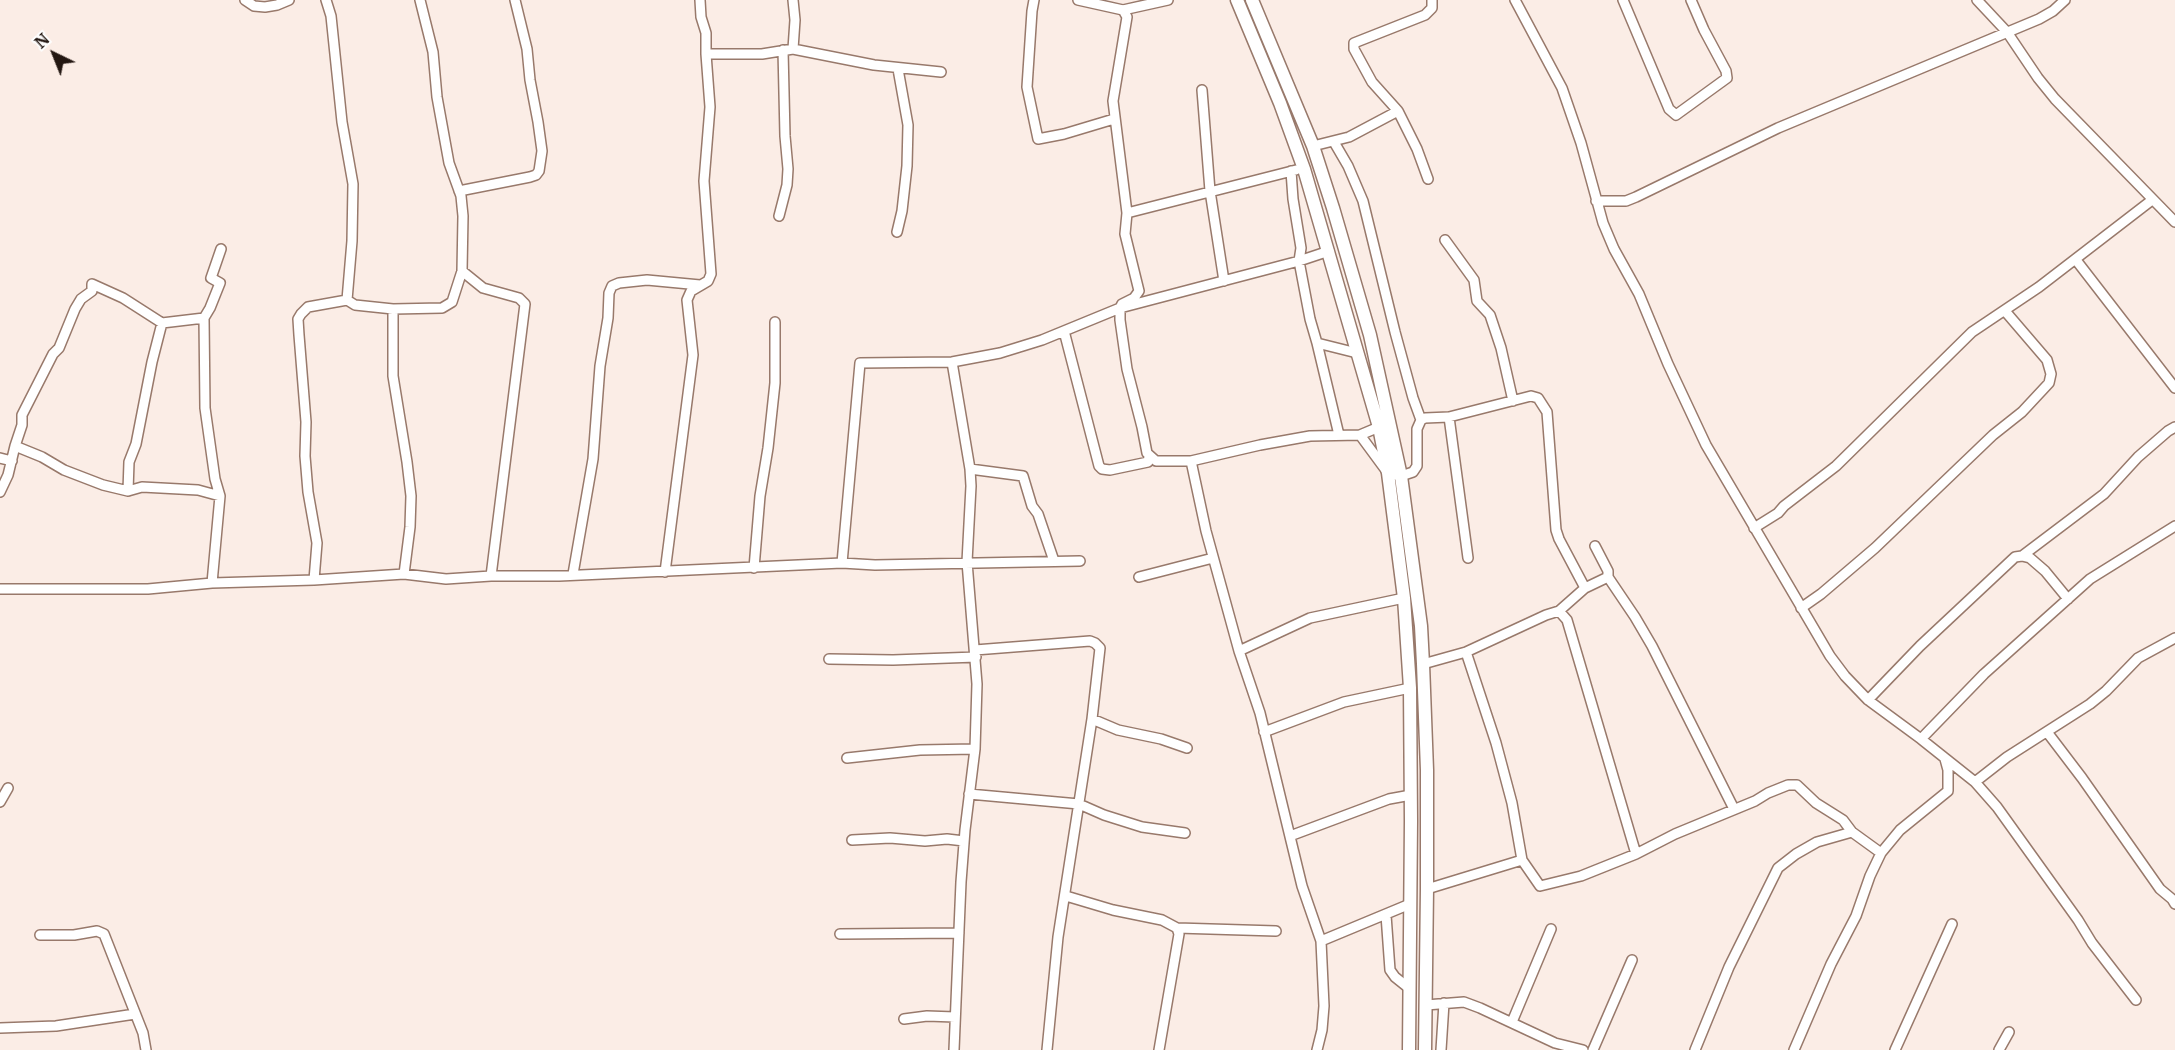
<!DOCTYPE html>
<style>
body{margin:0}
#map{position:relative;width:2175px;height:1050px;overflow:hidden;background:#fbede6;font-family:Merriweather,serif}
canvas{display:block}
.north{position:absolute;left:24px;top:24px;width:60px;height:60px;-webkit-text-stroke:4px #fdfdfd;paint-order:stroke;rotate:317deg;font-size:16px;font-weight:700;line-height:24px;text-align:center;color:#231712}
.north::after{content:'';display:block;margin:auto;width:21px;height:27px;background:#231712;clip-path:polygon(50% 0,100% 100%,50% 72%,0 100%)}
</style>
<div id="map">
<canvas width="2175" height="1050"></canvas>
<div class="north">N</div>
</div>
<script>
const c = document.querySelector('canvas').getContext('2d');
c.lineJoin = 'round';
const toPath = rows => new Path2D(rows.map(r => 'M' + r).join(''));
function stroke(path, color, width, dash) { c.strokeStyle = color; c.lineWidth = width; c.lineCap = dash ? 'butt' : 'round'; c.setLineDash(dash || []); c.stroke(path); }
const minor = toPath([
 [245,0,254,6,265,7,277,5,289,0],
 [326,0,331,16,342,122,353,184,352,241,347,300],
 [1034,0,1032,11,1027,87,1038,139,1064,134,1114,119],
 [1078,0,1123,10,1127,17,1113,101,1127,213,1125,234,1139,291,1134,298,1122,304,1120,308,1299,261,1329,251],
 [1515,0,1562,88,1581,143,1603,223,1614,249,1639,294,1668,364,1706,445,1830,656,1845,676,1868,700,1921,739,1975,782,1997,807,2078,920,2092,943,2136,1000],
 [1623,0,1669,109,1676,115,1727,78,1726,71,1704,30,1691,0],
 [1977,0,2007,32,2038,78,2055,99,2175,222],
 [1123,10,1168,0],
 [793,49,795,20,793,0],
 [706,54,762,54,793,49,874,65,941,72],
 [1202,90,1210,191,1224,281],
 [1398,111,1372,82,1354,49,1354,43,1425,15,1432,8,1432,0],
 [1334,142,1348,166,1363,201,1395,332,1413,398,1421,420],
 [1313,146,1349,137,1398,111,1417,149,1428,179],
 [1291,171,1293,199,1301,248,1299,261,1310,319,1317,343,1357,353],
 [459,191,530,177,536,175,539,171,542,151,538,122,530,80,527,49,515,0],
 [1596,201,1626,201,1636,197,1778,128,2039,19,2053,11,2065,0],
 [1127,213,1296,170],
 [779,216,787,185,788,169,785,136,783,50],
 [897,232,902,211,907,166,908,125,898,69],
 [1445,240,1474,280,1477,301,1490,315,1501,348,1513,401],
 [2076,260,2175,388],
 [462,271,483,288,519,298,525,304,491,576],
 [393,309,393,376,407,462,411,496,410,527,404,574],
 [1064,331,1099,466,1102,469,1110,470,1148,462,1149,457],
 [1317,343,1339,435],
 [952,362,970,469,971,486,967,562,977,684,975,749,965,830,961,882,954,1050],
 [1360,435,1388,473,1401,476,1413,472,1417,466,1417,429,1421,420,1425,418,1449,417],
 [15,446,42,457,64,470,103,485,128,491,142,487,198,490,220,496],
 [0,458,12,461],
 [1191,461,1206,531,1239,651,1260,713,1302,886,1321,941,1324,1006,1322,1030,1317,1050],
 [970,469,1023,476,1032,506,1038,514,1054,561],
 [128,491,129,462,136,444,152,362,162,323],
 [0,492,8,475,15,446,22,425,22,415,53,354,59,348,75,309,81,299,92,291,92,284,123,298,162,323,204,318],
 [1754,528,1778,513,1784,506,1836,466,1972,332,2039,287,2152,200],
 [1595,546,1608,571,1608,577,1635,617,1652,646,1734,809],
 [2022,556,2104,494,2138,457,2168,431,2175,427],
 [1468,558,1449,417,1531,396,1538,398,1547,412,1556,530,1559,539,1585,588],
 [842,563,860,363,952,362,1000,353,1042,340,1120,308,1120,320,1127,369,1142,427,1147,453,1156,461,1191,461,1260,445,1310,436,1360,435,1379,427],
 [754,568,760,496,768,448,775,383,775,322],
 [665,572,693,355,687,300,691,291,708,281,711,274,704,181,710,107,706,54,706,33,701,17,700,0],
 [573,574,593,459,600,366,608,318,609,293,612,286,619,283,647,280,700,285],
 [1139,577,1213,558],
 [314,580,317,543,308,492,305,456,306,422,299,335,298,319,301,314,308,307,347,300,355,305,393,309,442,308,452,302,462,271,463,216,461,196,449,163,437,97,433,52,420,0],
 [212,583,220,496,215,479,205,408,204,318,210,308,220,283,211,278,221,249],
 [0,589,148,589,212,583,314,580,404,574,446,579,491,576,559,576,842,563,875,565,1080,561],
 [1801,608,1821,594,1875,548,1993,435,2022,412,2049,383,2051,374,2047,360,2005,311],
 [1559,611,1585,588,1608,577],
 [975,650,1090,641,1095,643,1100,648,1092,719,1058,937,1047,1050],
 [1239,651,1310,618,1404,598],
 [829,659,893,660,976,657],
 [1423,664,1466,652],
 [1868,700,1920,646,2015,557,2022,556,2030,558,2045,571,2068,599],
 [1092,719,1118,730,1161,739,1187,748],
 [1264,732,1344,702,1410,688],
 [2047,732,2082,778,2160,889,2172,899,2175,904],
 [1921,739,1984,674,2090,579,2175,526],
 [847,758,920,750,975,749],
 [1975,782,2007,757,2090,704,2106,691,2138,658,2175,638],
 [969,794,1079,804,1104,815,1142,827,1185,833],
 [0,802,8,788],
 [1290,836,1389,799,1411,795],
 [852,840,890,838,925,841,947,839,964,841],
 [1636,854,1567,620,1559,611,1546,615,1466,652,1496,743,1512,803,1522,860,1540,886,1581,876,1636,854,1675,834,1755,801,1768,793,1788,785,1797,785,1816,803,1843,820,1852,832,1881,853],
 [1427,889,1522,860],
 [1066,896,1113,910,1162,920,1177,928,1179,934,1159,1050],
 [1386,915,1390,970,1395,977,1410,989],
 [1177,928,1276,931],
 [840,934,959,933],
 [40,935,74,935,97,931,104,934,143,1033,146,1050],
 [1321,941,1410,904],
 [1426,1005,1464,1002,1480,1008,1555,1043,1583,1050],
 [904,1019,927,1016,955,1017],
 [1512,1022,1551,929],
 [0,1028,56,1026,135,1014],
 [1441,1050,1444,1003],
 [1593,1050,1632,960],
 [1695,1050,1729,967,1778,868,1796,854,1817,842,1852,832],
 [1794,1050,1831,964,1856,916,1870,876,1881,853,1900,830,1948,791,1948,770,1945,759],
 [1895,1050,1952,924],
 [1999,1050,2009,1032]
]);
const major = toPath([
 [1237,0,1280,103,1304,169,1379,427,1388,473,1404,598,1410,688,1411,821,1409,1050],
 [1252,0,1313,146,1333,208,1370,335,1401,476,1421,626,1423,664,1427,770,1427,889,1425,1050]
]);
stroke(minor, '#98796b', 12);
stroke(major, '#98796b', 15);
stroke(minor, '#fff', 9);
stroke(major, '#fff', 12);
</script>
